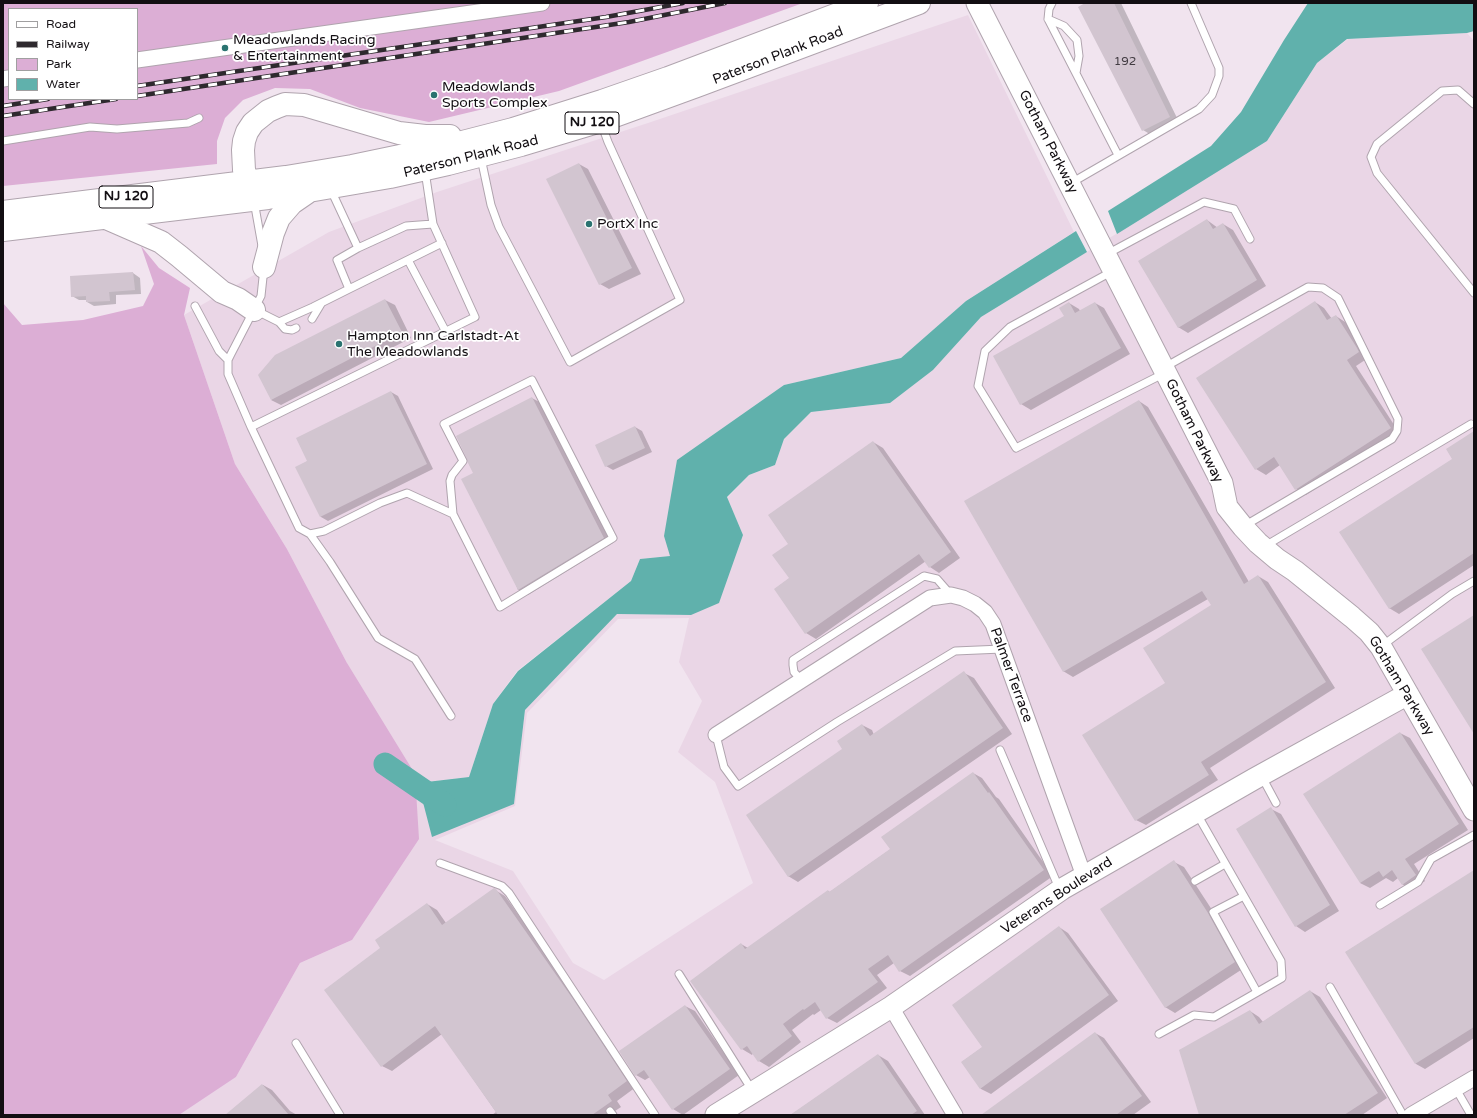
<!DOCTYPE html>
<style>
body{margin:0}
#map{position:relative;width:1477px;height:1118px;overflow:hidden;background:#f1e4ef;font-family:"Varela Round",sans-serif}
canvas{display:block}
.frame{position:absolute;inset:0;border:4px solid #120e12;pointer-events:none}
.legend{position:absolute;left:8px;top:8px;width:130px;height:92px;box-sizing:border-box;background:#fff;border:1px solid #a09fa0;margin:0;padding:5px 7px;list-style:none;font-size:12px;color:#120e12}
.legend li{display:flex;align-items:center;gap:8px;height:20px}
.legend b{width:20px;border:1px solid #a09fa0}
</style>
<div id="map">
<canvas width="1477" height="1118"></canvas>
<div class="frame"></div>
<ul class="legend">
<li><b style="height:5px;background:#fff"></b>Road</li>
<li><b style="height:5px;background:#2e292e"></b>Railway</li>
<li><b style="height:11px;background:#dcaed5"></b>Park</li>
<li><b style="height:11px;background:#60b1ac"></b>Water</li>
</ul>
</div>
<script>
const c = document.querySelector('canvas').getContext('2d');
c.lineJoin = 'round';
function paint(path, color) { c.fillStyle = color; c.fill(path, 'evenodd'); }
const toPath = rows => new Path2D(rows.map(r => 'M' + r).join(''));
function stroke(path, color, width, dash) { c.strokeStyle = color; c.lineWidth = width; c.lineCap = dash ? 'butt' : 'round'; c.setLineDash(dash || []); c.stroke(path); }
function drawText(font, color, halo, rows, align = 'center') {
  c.font = font + ' "Varela Round",sans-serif'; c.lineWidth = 3.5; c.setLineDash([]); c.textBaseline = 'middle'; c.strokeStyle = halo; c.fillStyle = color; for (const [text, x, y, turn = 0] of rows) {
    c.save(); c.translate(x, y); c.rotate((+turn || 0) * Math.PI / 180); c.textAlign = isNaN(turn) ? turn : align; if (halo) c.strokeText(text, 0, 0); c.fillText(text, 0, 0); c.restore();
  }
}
const built = toPath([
 [968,15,1074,232,966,301,901,358,784,385,677,460,670,556,640,559,631,581,517,671,493,704,469,777,418,783,514,804,525,710,617,614,690,615,743,535,727,498,749,475,775,465,784,439,811,412,890,403,933,370,981,317,1267,141,1317,63,1348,39,1467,33,1474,41,1474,1115,179,1115,236,1077,300,963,352,940,347,663,287,549,235,464,184,315,329,232,437,192,648,123],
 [689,618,679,662,702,701,678,752,715,782,753,883,604,980,573,963,513,871,435,840,515,806,527,713,618,619]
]);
const green = toPath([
 [3,3,803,3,559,91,429,122,360,108,310,89,275,88,243,100,225,118,217,141,217,164,3,186],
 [9,9,137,9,137,99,9,99],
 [141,246,159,268,190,288,184,315,235,464,287,549,347,663,415,774,419,839,352,940,300,963,236,1077,179,1115,3,1115,3,303,22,325,83,320,143,306,154,284]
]);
const water = toPath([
 [1308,3,1474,3,1474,31,1467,33,1347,39,1317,63,1267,141,1117,234,1108,211,1211,146,1241,112,1284,40],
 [1076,231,1087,252,981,317,933,370,890,403,811,412,784,439,775,465,749,475,727,497,743,535,719,603,691,615,617,614,525,710,514,804,432,837,418,783,469,777,493,704,518,671,631,581,640,559,670,556,664,536,677,460,784,385,901,358,966,301]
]);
const shadow = toPath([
 [1088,3,1121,3,1179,122,1153,136,1143,130],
 [579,164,588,169,641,274,609,289,600,284],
 [1207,220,1218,228,1223,224,1233,230,1266,286,1188,333,1178,327],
 [133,273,140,278,141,294,116,295,116,304,94,306,87,302,87,300,79,300,72,296,71,277],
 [385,300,395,305,411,338,281,405,271,400],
 [1315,302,1324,308,1332,319,1336,316,1345,322,1368,358,1356,366,1400,434,1306,495,1296,489,1280,465,1266,475,1256,469],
 [1069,303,1079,309,1080,311,1095,303,1104,308,1130,354,1031,410,1021,404,1065,317],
 [391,392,398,396,433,469,328,521,321,517,297,467,308,461],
 [532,398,541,403,613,543,528,595,518,590,474,473],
 [1139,401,1148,407,1249,582,1258,576,1268,582,1335,688,1210,768,1218,780,1146,825,1136,820,1166,683,1212,605,1208,599,1073,677,1063,671],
 [635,427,642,431,652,452,613,470,606,466],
 [1474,432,1474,565,1399,614,1389,608,1453,459],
 [873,442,883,448,960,558,939,573,930,567,926,561,816,639,806,633,775,589,790,578,790,544],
 [964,673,974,678,1012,734,798,882,788,876,843,749,862,725,872,730,874,735],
 [1400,733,1410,738,1468,830,1414,864,1425,881,1412,890,1402,884,1398,878,1393,882,1386,878,1370,888,1360,883],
 [973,773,982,778,996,797,999,799,1053,876,910,976,900,971,894,963,877,975,887,988,837,1023,827,1018,821,1010,814,1015,813,1014,792,1030,801,1042,769,1067,759,1061,753,1053,752,1055,742,1049,741,944,748,948,828,891,830,892,891,849],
 [1271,809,1281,814,1339,911,1305,932,1296,926],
 [1174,862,1184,867,1218,919,1244,968,1175,1013,1165,1007],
 [1474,872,1474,1038,1425,1069,1416,1064,1346,952],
 [495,890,505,896,582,1005,636,1087,617,1101,621,1107,609,1115,492,1115,496,1112,442,1034,392,1071,382,1066,382,948,427,904,437,910,446,923],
 [1059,927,1068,933,1118,1001,991,1094,981,1089,962,1062,983,1047],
 [1310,991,1320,997,1387,1098,1362,1115,1200,1115,1250,1011,1259,1017,1263,1022],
 [685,1006,695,1011,739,1075,683,1115,673,1109,650,1077,645,1080,636,1075],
 [1095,1033,1104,1038,1151,1102,1133,1115,995,1115],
 [878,1055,888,1061,925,1115,791,1115],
 [263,1085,272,1090,290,1111,297,1115,227,1115]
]);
const river = toPath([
 [385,764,445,805]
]);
const building = toPath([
 [1085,3,1114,3,1170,117,1142,131,1078,7],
 [579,163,632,268,599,285,546,179],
 [1207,219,1213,229,1223,223,1257,280,1178,328,1138,261],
 [133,272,135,290,109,292,110,301,86,302,86,296,71,297,70,276],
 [385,299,402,332,271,400,258,375,275,355],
 [1315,301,1327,320,1336,315,1357,348,1359,352,1347,360,1391,428,1295,490,1274,457,1255,470,1196,378],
 [1069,302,1075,313,1095,302,1121,348,1020,405,993,356,1064,316,1059,308],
 [391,391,427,464,320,517,295,467,307,461,296,438],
 [532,397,604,538,518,590,461,479,473,473,468,463,467,459,456,436],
 [1139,400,1244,584,1258,575,1326,682,1201,762,1209,775,1135,821,1082,735,1165,683,1143,648,1211,605,1202,591,1063,672,964,501],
 [635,426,645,448,605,467,595,445],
 [1474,431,1474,553,1389,609,1339,532,1452,459,1446,449],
 [873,441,951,552,929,568,919,554,805,634,774,589,789,578,772,555,788,544,768,515],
 [1474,615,1474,734,1421,649],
 [964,671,1003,728,788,877,746,815,842,749,837,741,862,724,870,736],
 [1400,732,1459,824,1405,859,1416,875,1402,885,1392,870,1383,877,1379,871,1360,883,1303,794],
 [973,772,988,793,989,792,1044,870,899,972,888,955,868,969,878,982,826,1019,815,1002,804,1010,803,1009,783,1024,792,1036,758,1062,747,1046,741,1050,690,981,741,943,745,949,828,890,829,892,890,849,881,837],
 [1271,807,1330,905,1295,927,1236,829],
 [1174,860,1208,913,1235,962,1165,1008,1100,909],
 [1474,870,1474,1027,1415,1064,1345,952],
 [494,888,496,889,573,999,627,1081,608,1095,612,1101,592,1115,498,1115,435,1026,381,1067,324,990,380,948,375,940,427,903,442,925],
 [1059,926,1109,995,980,1089,961,1062,982,1047,952,1005],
 [1310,990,1378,1093,1344,1115,1199,1115,1179,1050,1250,1010,1259,1024],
 [685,1005,730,1069,672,1110,644,1070,635,1076,619,1051],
 [1095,1032,1142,1096,1116,1115,981,1115],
 [878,1054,917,1111,911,1115,790,1115],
 [262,1084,289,1115,225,1115]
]);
const lane = toPath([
 [1052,3,1049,9,1048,19,1118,155],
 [1048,19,1064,26,1077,40,1079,56,1076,73],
 [1474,104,1458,90,1442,91,1377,144,1371,157,1377,173,1474,293],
 [3,141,90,127,117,129,188,123,199,118],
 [481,158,491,205,499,227,570,362,680,300,608,142,601,123],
 [1071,183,1199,109,1212,95,1219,76,1219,68,1191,3],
 [331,190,358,248],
 [254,201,262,246],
 [1107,254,1204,202,1234,209,1250,239],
 [408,260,446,332],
 [264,268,261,296,231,354,228,360,228,374,251,427,299,528,310,534,324,531,380,503,407,493,453,514,500,607,613,538,532,380,444,424,463,461,452,475,450,481,453,514],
 [1111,272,1010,327,985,351,978,386,1016,448,1163,374],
 [349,289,442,243],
 [195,306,219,351,228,360],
 [255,310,279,322,313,307,349,289,337,260,358,248,406,226,433,224],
 [312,319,321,304],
 [279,322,285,329,292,330,296,328],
 [1165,367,1308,287,1323,288,1338,298,1398,419,1397,431,1392,439,1244,526],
 [251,427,475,317,433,224,425,171],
 [310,534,330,562,378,638,415,659,451,716],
 [1265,546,1471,424],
 [1383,645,1452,594,1474,581],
 [801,680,794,672,793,665,793,660,924,576,937,579,951,595],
 [716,735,724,767,738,786,837,722,955,651,1002,649],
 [1000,750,1059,888],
 [1262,777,1276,803],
 [440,863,502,886,509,893,655,1115],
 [1195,881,1225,864],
 [1244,896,1213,912,1257,992],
 [1380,905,1418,882,1431,859,1474,835],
 [679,974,752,1090],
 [1330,987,1403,1115],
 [1159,1034,1194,1015,1214,1017,1282,978,1281,961,1197,814],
 [296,1043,340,1115],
 [1456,1089,1471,1115],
 [610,1111,613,1115]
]);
const street = toPath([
 [137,60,542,3],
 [3,79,9,78],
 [716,735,930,598,951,595,963,598,975,604,985,612,993,624,1084,876],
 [891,1007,955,1115],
 [1411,1115,1474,1078]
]);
const secondary = toPath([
 [977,3,1222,483,1227,507,1243,527,1258,543,1277,559,1295,571,1352,617,1369,632,1381,647,1474,810],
 [716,1115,891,1007,1062,889,1254,779,1408,694]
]);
const primary = toPath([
 [252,195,244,170,243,150,244,141,247,132,253,123,268,111,277,107,285,104,304,105,399,133,425,136,450,136],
 [3,212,286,177,352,166,443,147,513,129,602,101,668,78,867,3],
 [106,218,161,242,179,256,222,292,238,299,254,310],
 [3,230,268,198,390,177,448,164,521,145,601,121,697,86,919,3],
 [264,267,273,233,279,218,292,203,308,192]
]);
const rail = toPath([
 [137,86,606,17,683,3],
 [137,96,629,22,725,3],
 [3,106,48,99],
 [3,116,116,99]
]);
const markers = [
 [225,48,4,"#2a7370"],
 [434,95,4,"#2a7370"],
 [589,224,4,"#2a7370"],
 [339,344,4,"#2a7370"]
];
const numberNames = [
 ["192",1125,62]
];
const shields = [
 [592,123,54],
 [126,197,54]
];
const shieldNames = [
 ["NJ 120",592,123],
 ["NJ 120",126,197]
];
const poiNames = [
 ["Meadowlands Racing",233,40],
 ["& Entertainment",233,56],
 ["Meadowlands",442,87],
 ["Sports Complex",442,103],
 ["PortX Inc",597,224],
 ["Hampton Inn Carlstadt-At",347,336],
 ["The Meadowlands",347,352]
];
const streetNames = [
 ["Paterson Plank Road",778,56,-21],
 ["Gotham Parkway",1048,142,63],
 ["Paterson Plank Road",471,157,-14],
 ["Gotham Parkway",1194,431,64],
 ["Palmer Terrace",1011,675,70],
 ["Gotham Parkway",1401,686,59],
 ["Veterans Boulevard",1057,896,-33]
];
paint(built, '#ead6e6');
paint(green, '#dcaed5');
paint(water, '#60b1ac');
paint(shadow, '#0003');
stroke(river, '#60b1ac', 23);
paint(building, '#d2c5d0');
stroke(lane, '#b0a4ae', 9);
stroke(street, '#b0a4ae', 17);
stroke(secondary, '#b0a4ae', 23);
stroke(primary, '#b0a4ae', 24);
stroke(lane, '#fff', 7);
stroke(street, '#fff', 15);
stroke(secondary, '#fff', 21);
stroke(primary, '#fff', 22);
stroke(rail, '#2e292e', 4.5);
stroke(rail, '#fff', 3, [9]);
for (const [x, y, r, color] of markers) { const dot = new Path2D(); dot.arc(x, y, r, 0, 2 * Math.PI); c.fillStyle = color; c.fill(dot); stroke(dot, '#fff', 1.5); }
drawText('12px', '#423c42', null, numberNames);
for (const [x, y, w] of shields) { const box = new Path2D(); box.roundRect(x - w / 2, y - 11, w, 22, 3); c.fillStyle = '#fff'; c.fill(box); stroke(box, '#120e12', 1); }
drawText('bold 13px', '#120e12', null, shieldNames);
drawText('14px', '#120e12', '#fff', poiNames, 'left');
drawText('14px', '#120e12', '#fff', streetNames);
</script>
